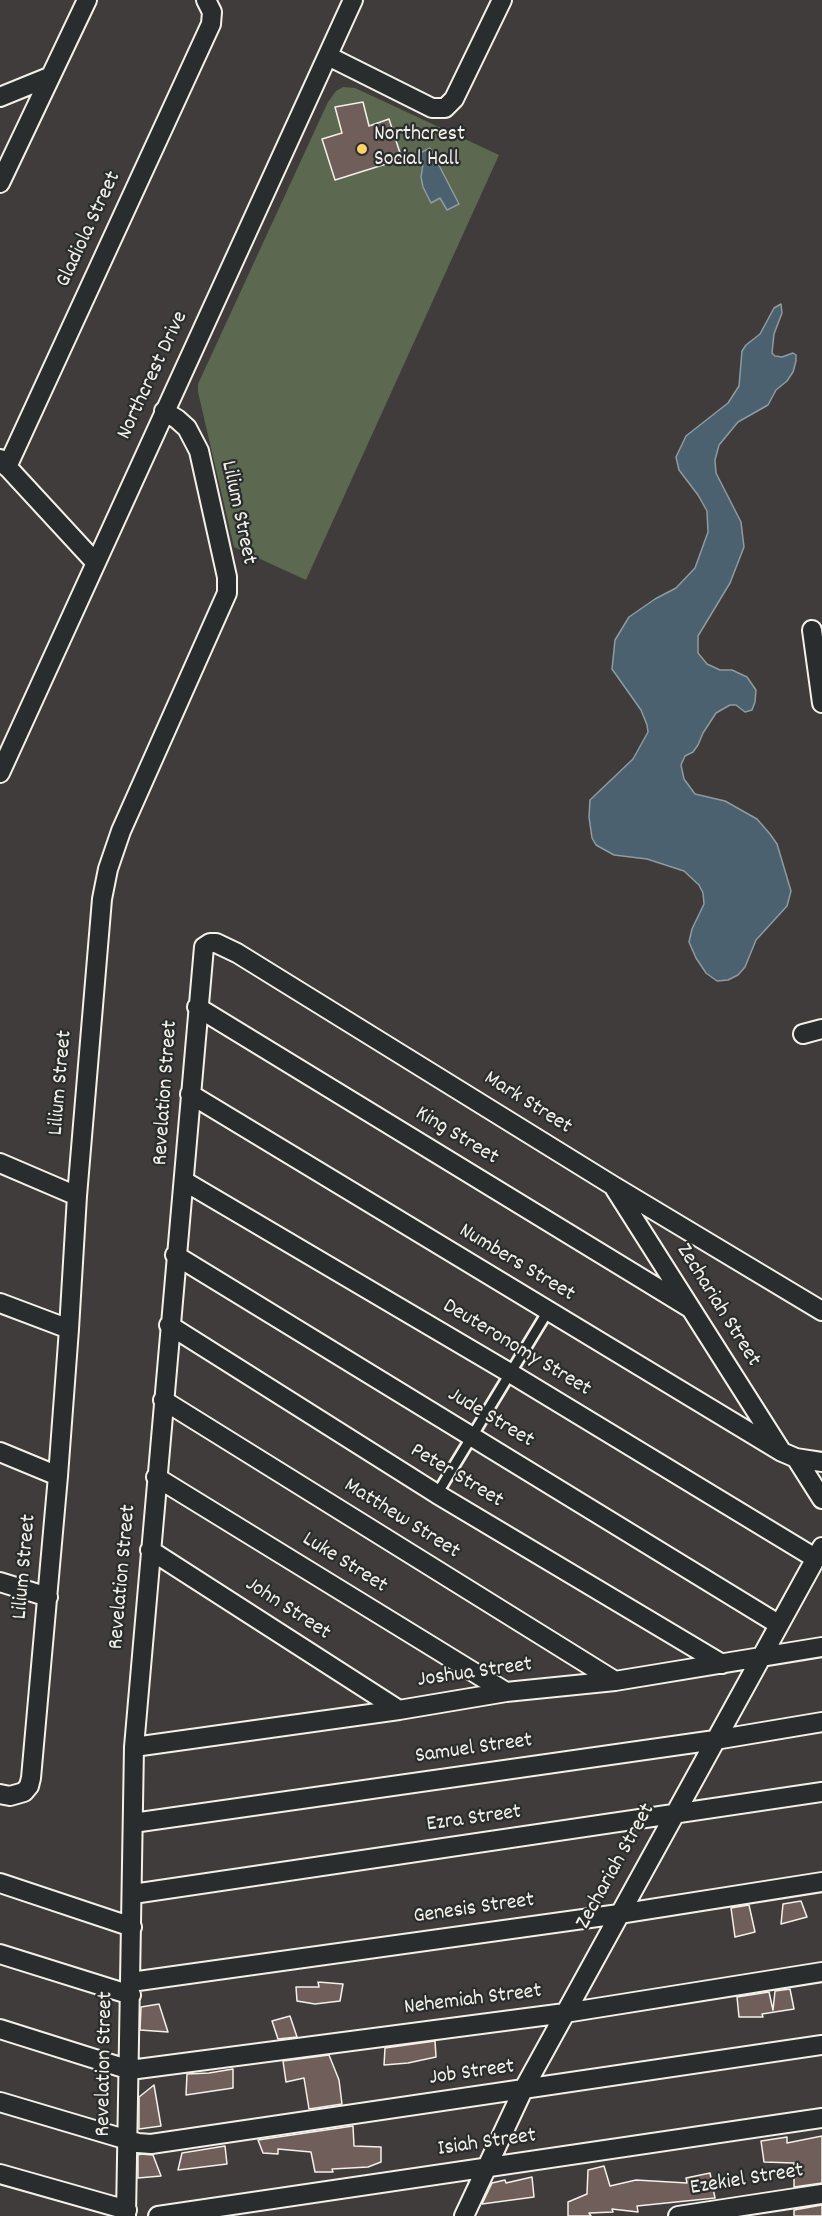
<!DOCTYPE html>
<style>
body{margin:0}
canvas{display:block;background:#3f3c3b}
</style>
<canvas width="822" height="2216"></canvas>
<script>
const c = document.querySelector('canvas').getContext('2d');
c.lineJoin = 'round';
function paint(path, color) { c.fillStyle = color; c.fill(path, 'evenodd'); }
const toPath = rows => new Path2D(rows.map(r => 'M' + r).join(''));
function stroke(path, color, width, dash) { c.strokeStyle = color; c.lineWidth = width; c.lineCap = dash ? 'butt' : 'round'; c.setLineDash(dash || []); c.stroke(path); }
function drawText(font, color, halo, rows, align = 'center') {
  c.font = font + ' Dekko,sans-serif'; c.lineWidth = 4.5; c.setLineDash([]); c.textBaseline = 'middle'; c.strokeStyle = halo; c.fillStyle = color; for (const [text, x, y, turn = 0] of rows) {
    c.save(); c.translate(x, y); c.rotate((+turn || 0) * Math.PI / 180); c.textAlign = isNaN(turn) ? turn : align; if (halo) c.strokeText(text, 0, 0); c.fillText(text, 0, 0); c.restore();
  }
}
const green = toPath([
 [343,87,355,88,499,155,306,580,234,547,198,392,198,384,328,102,336,91]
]);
const water = toPath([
 [430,148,459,204,447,210,440,198,431,203,423,187,421,177,423,164,418,154,430,148],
 [781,304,782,313,774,334,772,353,775,356,782,357,793,353,796,355,796,361,793,372,787,381,776,390,768,405,738,422,719,445,715,460,716,473,741,522,744,547,730,583,698,636,698,653,707,664,720,670,732,670,747,677,756,690,755,702,752,710,745,712,736,705,730,705,716,713,703,733,698,745,693,752,685,756,681,765,684,779,695,794,725,801,757,819,770,834,777,844,791,891,787,906,756,940,745,967,738,975,728,980,717,981,706,973,696,958,689,942,692,929,704,904,703,893,699,885,684,871,647,859,614,855,596,845,592,838,589,817,590,800,633,759,648,732,647,725,641,710,612,669,615,640,629,617,655,599,676,588,695,568,708,532,707,511,698,495,679,470,676,457,686,436,728,403,739,386,742,351,746,345,760,334,774,308,781,304]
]);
const building = toPath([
 [363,102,369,126,389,119,402,159,335,180,322,139,342,133,335,107,363,102],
 [801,1901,807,1917,781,1924,783,1904,801,1901],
 [749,1905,755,1932,735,1937,731,1908,749,1905],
 [318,1982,343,1984,340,2001,315,2004,297,2001,296,1987,319,1987,318,1982],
 [790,1989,794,2009,762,2014,763,2017,739,2017,737,1997,769,1992,773,2010,775,1991,790,1989],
 [159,2004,168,2032,140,2030,141,2007,159,2004],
 [290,2016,297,2037,278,2039,272,2021,290,2016],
 [435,2041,436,2057,408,2063,384,2065,385,2048,435,2041],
 [329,2055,339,2080,342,2104,309,2109,304,2078,286,2082,283,2061,329,2055],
 [233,2069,233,2088,186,2095,187,2074,209,2073,233,2069],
 [154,2085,161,2126,139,2129,139,2097,154,2085],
 [353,2126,354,2146,381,2147,381,2162,368,2167,332,2169,333,2172,315,2172,311,2152,278,2149,278,2154,263,2153,258,2140,353,2126],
 [822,2136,822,2183,794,2187,794,2163,764,2162,761,2141,787,2137,787,2143,822,2136],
 [225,2146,227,2164,178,2170,182,2153,225,2146],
 [141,2154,153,2155,161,2176,138,2178,138,2155,141,2154],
 [604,2166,610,2186,636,2180,687,2183,686,2178,710,2173,715,2198,637,2206,638,2212,612,2209,613,2212,589,2213,591,2216,568,2216,568,2202,587,2194,588,2170,604,2166],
 [532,2177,534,2197,482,2204,492,2183,505,2180,506,2183,532,2177],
 [822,2205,822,2216,794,2216,794,2210,822,2205]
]);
const lane = toPath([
 [437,1494,548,1311]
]);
const street = toPath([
 [328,56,432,108,445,108,454,99,502,0],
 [0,97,49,77],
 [0,183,87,0],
 [0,459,95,562],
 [7,467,211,24,212,12,206,0],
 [812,630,822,703],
 [0,773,353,0],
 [197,1007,690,1308],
 [803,1034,822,1029],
 [190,1094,782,1452,796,1458,822,1462],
 [0,1163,77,1196],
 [184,1181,510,1373,815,1558,822,1557],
 [615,1189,780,1449],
 [175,1255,778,1624],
 [0,1303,69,1329],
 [169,1325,437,1494,722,1664],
 [163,1400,615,1681],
 [0,1452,58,1476],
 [796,1458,822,1499],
 [156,1477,506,1692],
 [150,1550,399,1710],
 [0,1582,48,1597],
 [134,1747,399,1710,506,1692,615,1681,822,1647],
 [0,1794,10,1796,24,1792,29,1786,31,1778,58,1476,69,1329,77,1196,102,899,108,869,121,831,227,593,227,577,199,451,187,428,177,419,164,411],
 [133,1823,715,1740,822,1722],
 [0,1883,132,1927],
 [133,1894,822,1792],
 [0,1954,131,1995],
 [131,1982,619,1914,822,1882],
 [0,2029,130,2070,565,2013,822,1972],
 [0,2102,138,2143,151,2144,822,2045],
 [0,2174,127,2210],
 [126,2216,134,1747,204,947,210,943,216,943,237,953,612,1185,822,1311],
 [158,2216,822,2118],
 [464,2216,523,2090,822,1547],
 [678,2216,822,2194]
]);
const markers = [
 [362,149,6,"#ffd166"]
];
const poiNames = [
 ["Northcrest",374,136],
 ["Social Hall",374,161]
];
const streetNames = [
 ["Gladiola Street",90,230,-65],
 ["Northcrest Drive",154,376,-65],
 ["Lilium Street",237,513,78],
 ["Lilium Street",62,1083,-85],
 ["Revelation Street",167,1093,-86],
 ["Mark Street",527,1104,32],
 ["King Street",456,1137,31],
 ["Numbers Street",516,1264,31],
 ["Zechariah Street",717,1306,58],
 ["Deuteronomy Street",516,1349,31],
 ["Jude Street",490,1419,31],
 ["Peter Street",456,1477,31],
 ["Matthew Street",401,1520,32],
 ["Luke Street",344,1564,32],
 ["Lilium Street",26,1567,-85],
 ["Revelation Street",124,1577,-85],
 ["John Street",287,1610,33],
 ["Joshua Street",475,1674,-8],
 ["Samuel Street",474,1750,-8],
 ["Ezra Street",474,1820,-8],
 ["Zechariah Street",617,1867,-61],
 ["Genesis Street",474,1910,-8],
 ["Nehemiah Street",473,2001,-7],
 ["Revelation Street",106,2064,-89],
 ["Job Street",472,2074,-8],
 ["Isiah Street",487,2144,-8],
 ["Ezekiel Street",747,2181,-9]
];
paint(green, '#5c6850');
paint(water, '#4b616f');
stroke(water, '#8f9b9f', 1.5);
paint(building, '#705e5a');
stroke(building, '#f4f1e8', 1.5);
stroke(lane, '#f4f1e8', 14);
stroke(street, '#f4f1e8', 22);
stroke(lane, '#2a2d2e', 9);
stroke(street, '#2a2d2e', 18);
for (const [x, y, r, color] of markers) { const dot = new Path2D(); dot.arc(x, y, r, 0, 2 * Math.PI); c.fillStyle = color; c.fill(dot); stroke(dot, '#2a2d2e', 2); }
drawText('22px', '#f4f1e8', '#2a2d2e', poiNames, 'left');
drawText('22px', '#f4f1e8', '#2a2d2e', streetNames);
</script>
